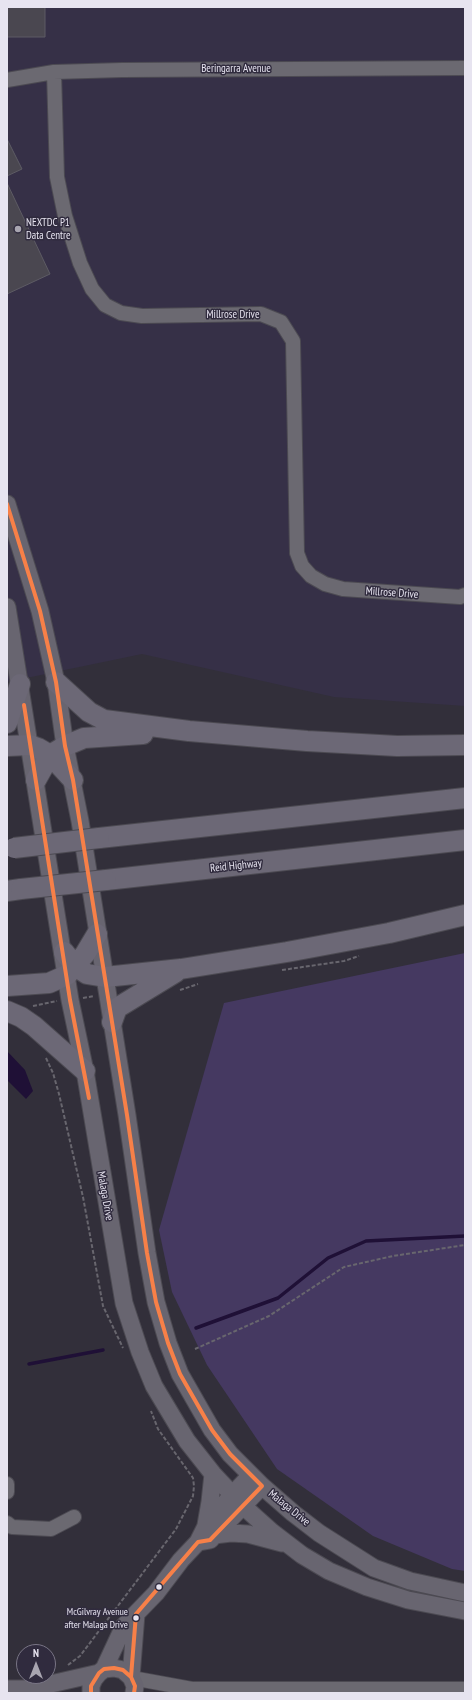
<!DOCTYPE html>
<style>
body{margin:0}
#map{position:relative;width:472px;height:1700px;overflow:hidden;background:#322f3a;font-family:"PT Sans Narrow",sans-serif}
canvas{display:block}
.frame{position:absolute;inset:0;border:8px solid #e7e4f0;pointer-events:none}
.north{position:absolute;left:16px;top:1644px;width:40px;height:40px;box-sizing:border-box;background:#302b3e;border:1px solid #797585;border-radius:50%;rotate:0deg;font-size:11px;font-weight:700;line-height:16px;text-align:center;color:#e7e4f0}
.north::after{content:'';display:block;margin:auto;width:14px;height:18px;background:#a8a5b0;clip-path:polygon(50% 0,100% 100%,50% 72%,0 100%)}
</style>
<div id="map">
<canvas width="472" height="1700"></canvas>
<div class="frame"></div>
<div class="north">N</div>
</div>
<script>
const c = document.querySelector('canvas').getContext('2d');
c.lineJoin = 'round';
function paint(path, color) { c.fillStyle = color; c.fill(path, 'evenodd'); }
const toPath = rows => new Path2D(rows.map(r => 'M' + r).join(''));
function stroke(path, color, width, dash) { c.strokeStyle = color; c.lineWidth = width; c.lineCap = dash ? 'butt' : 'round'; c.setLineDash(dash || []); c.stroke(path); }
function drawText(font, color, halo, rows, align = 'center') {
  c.font = font + ' "PT Sans Narrow",sans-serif'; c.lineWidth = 3; c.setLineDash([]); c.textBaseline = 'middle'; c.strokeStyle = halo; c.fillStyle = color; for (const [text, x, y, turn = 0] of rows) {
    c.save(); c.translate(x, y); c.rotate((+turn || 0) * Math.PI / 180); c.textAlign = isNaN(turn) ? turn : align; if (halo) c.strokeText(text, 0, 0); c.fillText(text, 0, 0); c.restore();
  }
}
const built = toPath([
 [7,7,465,7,465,706,334,697,142,654,7,682]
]);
const green = toPath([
 [465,953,465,1571,452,1569,373,1536,277,1469,207,1365,172,1292,159,1230,224,1003]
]);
const water = toPath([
 [7,1051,25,1070,33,1091,26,1099,7,1080]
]);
const stream = toPath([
 [196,1328,278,1298,328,1258,366,1241,465,1236],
 [29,1364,103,1350]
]);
const building = toPath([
 [7,7,45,7,45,37,7,37,7,7],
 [7,139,22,169,7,176,7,139],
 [7,183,50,274,7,294,7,183]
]);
const path = toPath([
 [282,970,344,961,359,956],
 [180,990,198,984],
 [83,998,94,996],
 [33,1006,57,1001],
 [46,1058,53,1073,59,1094,83,1197,103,1306,123,1348],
 [195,1349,269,1316,344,1267,393,1256,465,1245],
 [68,1665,80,1656,176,1529,193,1496,194,1486,193,1478,158,1429,151,1411]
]);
const minor = toPath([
 [54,72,57,177,65,216,80,263,92,289,105,305,121,313,142,316,261,314,281,322,293,341,297,553,302,566,311,576,325,584,343,589,460,597,465,595],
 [7,80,54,72,122,70,465,68],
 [7,1484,7,1492],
 [7,1523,12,1527,51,1529,74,1517],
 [132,1678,192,1689,465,1689]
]);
const major = toPath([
 [7,504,40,611,56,682,65,746,80,821,127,1115,147,1253,156,1302,168,1343,180,1374,212,1430,230,1454,262,1486,293,1513,319,1533,374,1568,410,1581,465,1593],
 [7,607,70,1000,85,1071,124,1303,140,1352,154,1386,187,1441,213,1474,243,1506,272,1532,302,1555,329,1571,367,1587,408,1600,465,1611],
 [206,1525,210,1502,213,1474],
 [214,1535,231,1533,248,1534,282,1543],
 [199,1542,210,1540,262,1486],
 [104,1669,124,1626,156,1593,181,1560,198,1542,205,1528,232,1495,251,1475],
 [131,1677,136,1614],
 [7,1689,29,1689,99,1673],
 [91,1693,91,1686,94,1679,99,1673,104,1669,114,1668,123,1670,131,1677,135,1686,134,1693]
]);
const highway = toPath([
 [56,682,89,712,104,720,189,731,307,741,397,746,465,745],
 [7,723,20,684],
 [7,746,30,745,38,748,50,755,73,780],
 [36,780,50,755,65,746,84,738,143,734],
 [99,838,465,798],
 [106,880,465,840],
 [7,891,21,889],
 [64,952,75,966,87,974,105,977,181,969,287,952,389,933,465,915],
 [7,986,49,983,67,975,85,954,97,934],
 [7,1011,21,1017,34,1026,85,1071],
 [112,1022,117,1008,176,972]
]);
const highwayBridge = toPath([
 [14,848,99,838],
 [21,889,106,880]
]);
const bus1 = toPath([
 [7,504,40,611,56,682,65,746,73,780,127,1115,147,1253,156,1302,168,1343,180,1374,212,1430,230,1454,262,1486,210,1540,198,1542,136,1614,131,1677],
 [24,705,70,1000,89,1098],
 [91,1693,91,1686,99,1673,104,1669,114,1668,123,1670,131,1677,135,1686,134,1693]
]);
const markers = [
 [18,229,4,"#a8a5b0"],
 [159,1587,3.5,"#e7e4f0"],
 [136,1618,3.5,"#e7e4f0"]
];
const busNames = [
 ["McGilvray Avenue",128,1612],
 ["after Malaga Drive",128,1625]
];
const streetNames = [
 ["Beringarra Avenue",236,69],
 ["Millrose Drive",233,315],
 ["Millrose Drive",392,593,4],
 ["Reid Highway",236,866,-6],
 ["Malaga Drive",105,1196,80],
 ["Malaga Drive",289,1508,39]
];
const poiNames = [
 ["NEXTDC P1",26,223],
 ["Data Centre",26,236]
];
paint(built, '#363047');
paint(green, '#453961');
paint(water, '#1f1036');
stroke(stream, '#1f1036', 3.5);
paint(building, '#4a4750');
stroke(building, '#5d5b64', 1);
stroke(minor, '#4c4a52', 16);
stroke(major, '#4c4a52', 19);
stroke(highway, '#4c4a52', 22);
stroke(path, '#68666e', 2, [4, 2]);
stroke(minor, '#6b6971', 14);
stroke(major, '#686570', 17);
stroke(highway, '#6c6876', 20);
stroke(highwayBridge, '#4c4a52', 22, []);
stroke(highwayBridge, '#6c6876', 20);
stroke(bus1, '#f78048', 4);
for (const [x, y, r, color] of markers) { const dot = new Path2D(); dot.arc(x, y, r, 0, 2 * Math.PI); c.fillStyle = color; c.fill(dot); stroke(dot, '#302b3e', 1.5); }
drawText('10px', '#e7e4f0', '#302b3e', busNames, 'right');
drawText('11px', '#e7e4f0', '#302b3e', streetNames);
drawText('11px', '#e7e4f0', '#302b3e', poiNames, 'left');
</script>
